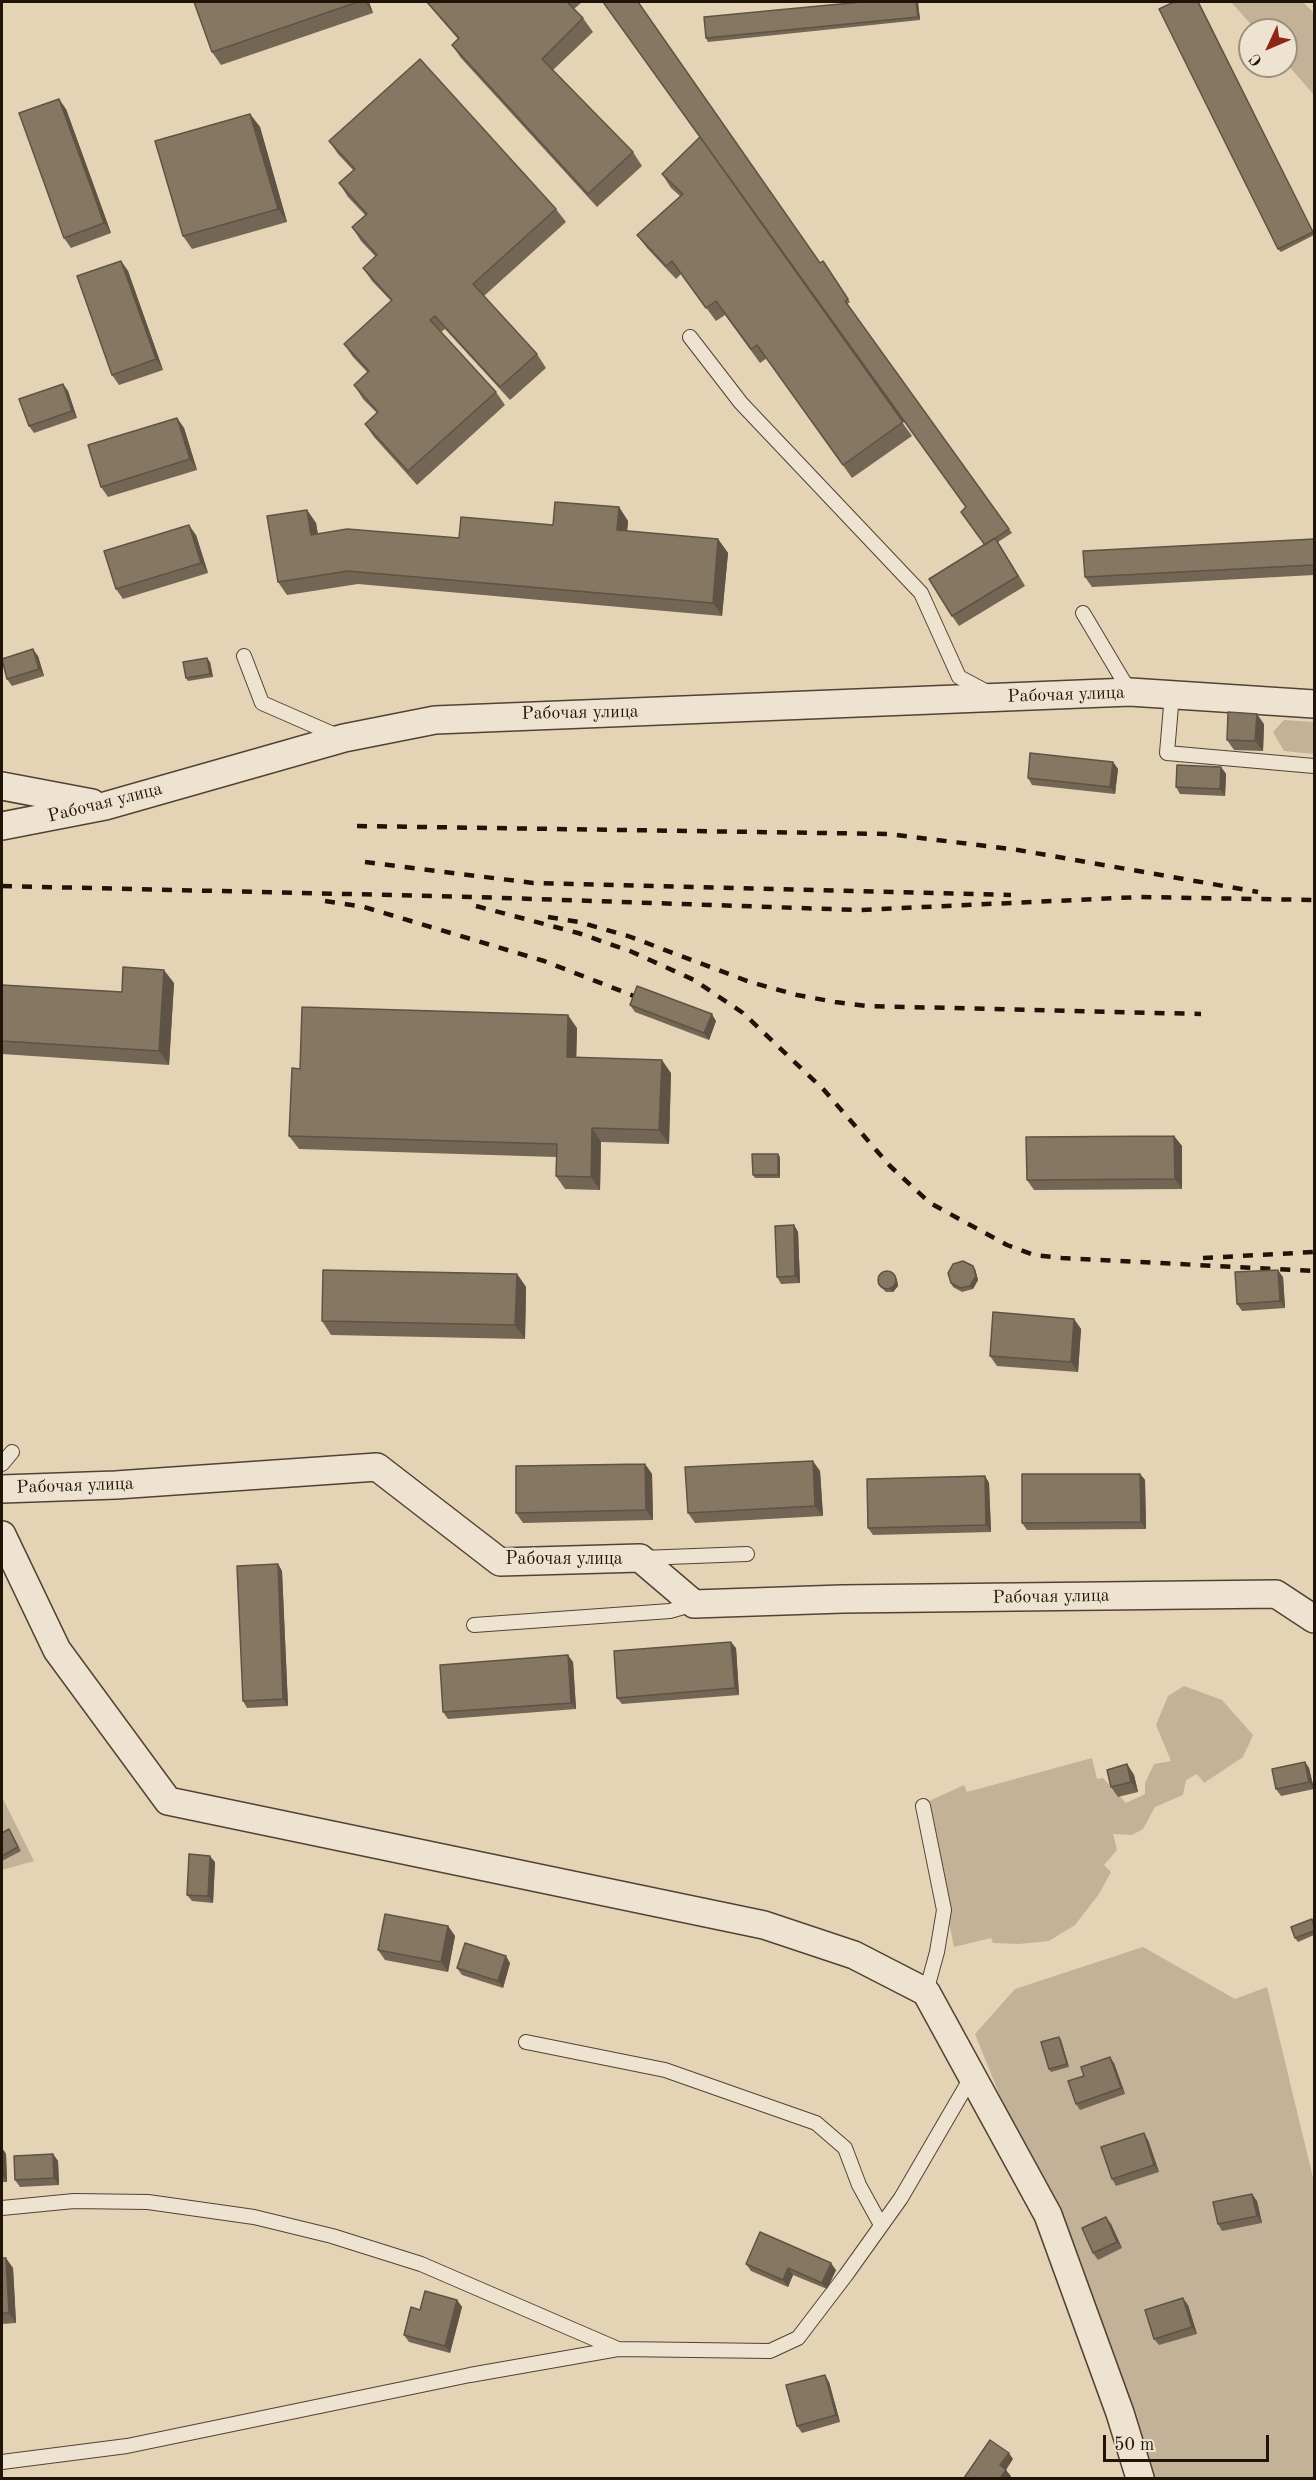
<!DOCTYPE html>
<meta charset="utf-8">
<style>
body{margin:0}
#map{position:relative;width:1316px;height:2480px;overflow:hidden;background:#e5d3b6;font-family:"Old Standard TT",serif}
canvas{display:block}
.frame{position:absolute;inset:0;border:3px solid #201308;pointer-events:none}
.north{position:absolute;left:1238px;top:18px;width:60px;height:60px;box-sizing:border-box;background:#eee2d0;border:2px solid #9c8f80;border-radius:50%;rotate:226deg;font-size:16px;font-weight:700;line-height:24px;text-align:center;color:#201308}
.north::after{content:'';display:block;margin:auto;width:21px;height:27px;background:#8f2418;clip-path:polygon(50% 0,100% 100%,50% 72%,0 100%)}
.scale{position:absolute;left:1103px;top:2435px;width:166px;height:27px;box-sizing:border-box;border:3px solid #201308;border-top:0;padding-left:8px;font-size:18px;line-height:21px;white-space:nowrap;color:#201308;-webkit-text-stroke:4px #eee2d0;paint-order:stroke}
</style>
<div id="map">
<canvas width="1316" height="2480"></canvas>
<div class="frame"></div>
<div class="north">С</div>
<div class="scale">50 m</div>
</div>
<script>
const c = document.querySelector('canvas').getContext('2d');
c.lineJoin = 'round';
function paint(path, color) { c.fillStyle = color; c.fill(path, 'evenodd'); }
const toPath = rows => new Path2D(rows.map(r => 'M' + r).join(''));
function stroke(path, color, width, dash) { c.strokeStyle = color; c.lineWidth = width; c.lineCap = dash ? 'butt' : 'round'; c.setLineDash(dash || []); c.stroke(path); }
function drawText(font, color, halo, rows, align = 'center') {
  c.font = font + ' "Old Standard TT",serif'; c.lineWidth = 5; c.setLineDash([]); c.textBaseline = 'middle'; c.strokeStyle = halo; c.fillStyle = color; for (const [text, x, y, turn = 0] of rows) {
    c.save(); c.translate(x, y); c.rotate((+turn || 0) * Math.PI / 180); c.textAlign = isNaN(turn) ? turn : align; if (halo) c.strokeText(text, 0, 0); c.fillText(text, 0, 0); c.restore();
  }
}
const green = toPath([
 [1231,2,1303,2,1314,13,1314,95,1286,63,1286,30,1256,30],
 [1284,720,1314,722,1314,754,1284,751,1273,732],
 [1184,1686,1222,1700,1253,1735,1243,1757,1204,1783,1197,1774,1186,1780,1183,1795,1155,1807,1143,1829,1132,1835,1113,1834,1117,1850,1104,1865,1111,1872,1099,1894,1075,1925,1049,1941,1019,1944,993,1943,991,1938,954,1947,925,1803,964,1785,967,1792,1092,1758,1097,1779,1103,1778,1126,1803,1145,1794,1145,1783,1154,1764,1171,1761,1156,1725,1168,1696],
 [2,1797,34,1861,2,1870],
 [1143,1947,1235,1999,1267,1987,1314,2182,1314,2478,1140,2478,1048,2215,975,2034,1015,1989]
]);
const service = toPath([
 [690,337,741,403,921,593,959,677,989,693],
 [1083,613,1130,692],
 [244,656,262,703,340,737],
 [1172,694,1167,753,1314,766],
 [2,1464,12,1452],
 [642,1558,747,1554],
 [474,1625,670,1611,694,1604],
 [923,1806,944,1910,937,1952,926,1992],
 [526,2042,665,2070,816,2123,845,2148,859,2185,881,2225],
 [2,2208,74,2201,148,2202,254,2217,332,2236,421,2264,618,2349],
 [2,2462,127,2446,470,2375,618,2349,770,2351,798,2338,846,2275,901,2198,972,2076]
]);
const minor = toPath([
 [2,786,92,803],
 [2,826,105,806,344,738,435,720,1130,692,1314,704],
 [2,1489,116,1485,377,1467,500,1562,640,1558,694,1604,842,1599,1276,1594,1314,1619],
 [2,1535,57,1650,168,1801,764,1925,854,1955,926,1992,1048,2215,1120,2413,1140,2478]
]);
const rail = toPath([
 [357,826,889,834,1018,850,1258,892],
 [365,862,533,883,1011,895],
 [2,886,476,897,859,910,1140,897,1314,900],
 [325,901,364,907,544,961,634,996],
 [476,906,578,933,630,951,694,980,743,1013,824,1090,890,1166,930,1203,1007,1245,1034,1255,1062,1258,1314,1271],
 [548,917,579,922,628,936,750,982,797,995,835,1002,867,1006,1201,1014],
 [1203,1258,1314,1252]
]);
const wall = toPath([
 [194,2,369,2,373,13,221,65,212,52],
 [426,2,580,2,581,3,574,9,583,18,593,32,553,70,633,152,642,166,597,207,461,58,452,45,458,39],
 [861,2,918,2,920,20,708,42,706,38],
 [1159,9,1314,234,1314,235,1281,252,1278,249],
 [66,109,111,233,71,248,64,238],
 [250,114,260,127,287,222,192,249,183,236],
 [700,137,912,436,852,478,767,358,760,363,725,315,716,321,681,274,676,279,647,248,637,235,680,196,671,188,662,174],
 [329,141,556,209,566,222,484,296,537,354,546,368,510,400,445,329,441,332,496,392,505,405,417,485,374,437,365,424,377,413,363,399,354,385,368,373,353,357,344,344,391,301,372,281,363,268,376,257,361,241,352,227,365,215,348,197,339,183,353,170,338,154],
 [121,261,128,271,163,370,119,385,112,375],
 [820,263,826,265,850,302,847,304,1012,533,998,542,1025,586,959,626,952,616,985,545,966,507],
 [63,384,68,391,77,418,34,433,29,426],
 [177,418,184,428,197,470,108,497,101,487],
 [619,507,628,521,627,531,718,539,728,553,722,616,358,584,287,595,278,582,307,510,316,523,318,534,459,538,553,525],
 [196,535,208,573,123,599,116,589],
 [1314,539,1314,575,1092,587,1085,577],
 [38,656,44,676,12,686,7,679],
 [210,662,213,677,188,681,186,678],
 [1264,724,1263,751,1234,750,1227,740],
 [1113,762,1118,769,1115,794,1032,785,1028,778],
 [1221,767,1226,774,1225,796,1180,794,1176,787],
 [174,983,169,1065,2,1054,2,985,122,992],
 [630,1005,716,1021,709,1040,635,1012],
 [577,1028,576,1058,671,1073,669,1144,601,1142,600,1190,565,1189,556,1176,556,1157,299,1149,289,1136,300,1069],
 [1174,1136,1182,1146,1182,1189,1034,1190,1027,1180],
 [780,1157,780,1178,755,1178,753,1175],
 [794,1225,798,1232,800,1283,781,1284,777,1277],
 [975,1269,978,1280,973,1289,962,1292,953,1287,951,1283],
 [517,1274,526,1287,525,1339,331,1335,322,1321],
 [895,1276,897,1280,898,1286,893,1292,886,1292,878,1284],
 [1283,1277,1285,1308,1242,1311,1237,1304],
 [1074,1319,1081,1329,1078,1372,997,1366,990,1356],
 [645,1464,652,1474,653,1520,523,1523,516,1513],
 [820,1471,823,1516,695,1523,688,1513],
 [1140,1474,1145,1480,1146,1529,1027,1530,1022,1523],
 [985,1476,989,1483,991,1532,873,1535,868,1528],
 [278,1564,282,1571,288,1706,247,1708,243,1701],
 [736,1648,739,1695,622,1704,617,1698],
 [573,1662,576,1709,448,1719,443,1712],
 [1305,1762,1309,1768,1314,1789,1281,1796,1276,1789],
 [1127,1764,1134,1775,1138,1792,1118,1797,1111,1787],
 [11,1832,21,1851,2,1861,2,1833],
 [215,1862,213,1903,192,1901,187,1895],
 [1314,1924,1314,1935,1298,1942,1295,1938],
 [448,1926,455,1936,448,1972,385,1960,378,1950],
 [510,1963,503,1988,462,1975,457,1968],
 [1061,2040,1069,2067,1051,2072,1049,2069],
 [1114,2063,1125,2094,1080,2110,1076,2104,1084,2076],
 [1148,2140,1159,2172,1116,2186,1112,2179],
 [2,2148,6,2154,7,2182,2,2182],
 [53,2154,58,2161,59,2185,20,2187,15,2180],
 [1257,2201,1262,2223,1222,2231,1218,2224],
 [1111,2224,1122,2248,1098,2260,1093,2253],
 [2,2258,13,2268,16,2323,2,2324],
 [746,2264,836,2270,827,2289,793,2275,788,2287,751,2271],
 [457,2300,462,2307,450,2353,409,2342,404,2335,420,2310],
 [1188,2305,1197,2334,1159,2345,1154,2339],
 [829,2382,840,2422,802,2433,797,2426]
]);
const shadedWall = toPath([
 [365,2,369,2,373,13],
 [916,2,918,2,920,20,918,17],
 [1198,2,1199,2,1314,234],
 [59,99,66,109,111,233,104,223],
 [250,114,260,127,287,222,278,209],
 [121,261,128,271,163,370,156,359],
 [63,384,68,391,77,418,72,411],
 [177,418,184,428,197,470,190,459],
 [619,507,628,521,626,544,617,530],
 [307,510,316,523,320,548,311,535],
 [189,525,196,535,208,573,201,563],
 [995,538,1002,549,1025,586,1018,576],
 [718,539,728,553,722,616,713,603],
 [33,649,38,656,44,676,39,669],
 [207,658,210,662,213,677,210,674],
 [1257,714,1264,724,1263,751,1255,741],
 [1113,762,1118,769,1115,794,1110,787],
 [1221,767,1226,774,1225,796,1220,789],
 [164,970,174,983,169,1065,159,1051],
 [712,1014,716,1021,709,1040,704,1033],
 [568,1015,577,1028,576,1071,567,1057],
 [662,1060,671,1073,669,1144,659,1130],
 [592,1128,601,1142,600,1190,591,1177],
 [1174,1136,1182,1146,1182,1189,1175,1179],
 [778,1154,780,1157,780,1178,778,1175],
 [794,1225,798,1232,800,1283,795,1276],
 [973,1266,975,1269,978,1280,973,1289,970,1286],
 [1278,1270,1283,1277,1285,1308,1280,1301],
 [517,1274,526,1287,525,1339,515,1325],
 [895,1276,897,1280,898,1286,893,1292,890,1288],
 [1074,1319,1081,1329,1078,1372,1071,1362],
 [813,1461,820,1471,823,1516,815,1506],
 [645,1464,652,1474,653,1520,646,1510],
 [1140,1474,1145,1480,1146,1529,1141,1522],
 [985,1476,989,1483,991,1532,986,1525],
 [278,1564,282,1571,288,1706,283,1699],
 [731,1642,736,1648,739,1695,735,1688],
 [568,1655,573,1662,576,1709,571,1703],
 [1305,1762,1309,1768,1314,1789,1309,1782],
 [1127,1764,1134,1775,1138,1792,1131,1782],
 [210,1856,215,1862,213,1903,208,1896],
 [448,1926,455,1936,448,1972,441,1962],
 [506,1956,510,1963,503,1988,498,1981],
 [1059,2037,1061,2040,1069,2067,1067,2064],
 [1110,2057,1114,2063,1125,2094,1121,2088],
 [1144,2133,1148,2140,1159,2172,1154,2165],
 [2,2148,6,2154,7,2182,2,2175],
 [53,2154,58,2161,59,2185,54,2178],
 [1252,2194,1257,2201,1262,2223,1257,2216],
 [1106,2217,1111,2224,1122,2248,1117,2242],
 [6,2258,13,2268,16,2323,9,2313],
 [831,2263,836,2270,827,2289,822,2283],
 [788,2268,793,2275,788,2287,783,2280],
 [1183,2298,1188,2305,1197,2334,1192,2327],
 [457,2300,462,2307,450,2353,445,2346],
 [825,2375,829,2382,840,2422,836,2415],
 [1009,2453,1013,2459,1006,2470,1011,2476,1010,2478,1000,2478,1000,2465]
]);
const building = toPath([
 [194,2,358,2,212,52,194,2],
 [427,2,567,2,583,18,542,59,633,152,588,194,452,45,459,38,427,2],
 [603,2,638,2,820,263,823,261,848,299,845,301,1009,529,985,545,961,512,966,507,603,2],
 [861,2,916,2,918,17,706,38,704,17,861,2],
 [1174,2,1198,2,1313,232,1278,249,1159,9,1174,2],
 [420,59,556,209,473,284,537,354,500,387,435,316,430,320,496,392,408,471,365,424,378,412,354,385,369,371,344,344,392,300,363,268,377,255,352,227,367,214,339,183,355,169,329,141,420,59],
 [59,99,104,223,64,238,19,113,59,99],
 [250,114,278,209,183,236,155,141,250,114],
 [700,137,903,422,843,465,757,345,751,349,716,301,706,308,672,261,666,266,637,235,683,194,662,174,700,137],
 [121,261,156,359,112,375,77,276,121,261],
 [63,384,72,411,29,426,19,399,63,384],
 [177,418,190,459,101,487,88,445,177,418],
 [555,502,619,507,617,530,718,539,713,603,348,571,278,582,267,516,307,510,311,535,347,529,459,538,461,517,553,525,555,502],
 [189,525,201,563,116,589,104,551,189,525],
 [995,538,1018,576,952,616,929,579,995,538],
 [1314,539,1314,565,1085,577,1083,551,1314,539],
 [33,649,39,669,7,679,2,659,33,649],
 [207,658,210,674,186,678,183,662,207,658],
 [1228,712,1257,714,1255,741,1227,740,1228,712],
 [1030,753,1113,762,1110,787,1028,778,1030,753],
 [1177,765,1221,767,1220,789,1176,787,1177,765],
 [123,967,164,970,159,1051,2,1041,2,985,122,992,123,967],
 [637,986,712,1014,704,1033,630,1005,637,986],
 [302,1007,568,1015,567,1057,662,1060,659,1130,592,1128,591,1177,556,1176,557,1144,289,1136,292,1068,300,1069,302,1007],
 [1174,1136,1175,1179,1027,1180,1026,1137,1174,1136],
 [752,1154,778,1154,778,1175,753,1175,752,1154],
 [794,1225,795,1276,777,1277,775,1226,794,1225],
 [963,1261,973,1266,976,1276,970,1286,960,1288,951,1283,948,1273,953,1264,963,1261],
 [323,1270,517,1274,515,1325,322,1321,323,1270],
 [1278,1270,1280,1301,1237,1304,1235,1272,1278,1270],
 '878 1280a9 9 0 1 1 18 0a9 9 0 1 1-18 0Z',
 [993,1312,1074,1319,1071,1362,990,1356,993,1312],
 [813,1461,815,1506,688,1513,685,1467,813,1461],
 [645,1464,646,1510,516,1513,516,1466,645,1464],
 [1022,1474,1140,1474,1141,1522,1022,1523,1022,1474],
 [985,1476,986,1525,868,1528,867,1479,985,1476],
 [278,1564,283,1699,243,1701,237,1566,278,1564],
 [731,1642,735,1688,617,1698,614,1651,731,1642],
 [568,1655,571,1703,443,1712,440,1665,568,1655],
 [1305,1762,1309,1782,1276,1789,1272,1769,1305,1762],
 [1127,1764,1131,1782,1111,1787,1107,1770,1127,1764],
 [9,1829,18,1847,2,1856,2,1833,9,1829],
 [189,1854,210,1856,208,1896,187,1895,189,1854],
 [385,1914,448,1926,441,1962,378,1950,385,1914],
 [1312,1919,1314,1926,1314,1931,1295,1938,1291,1927,1312,1919],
 [465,1943,506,1956,498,1981,457,1968,465,1943],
 [1059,2037,1067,2064,1049,2069,1041,2042,1059,2037],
 [1110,2057,1121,2088,1076,2104,1068,2081,1084,2076,1081,2067,1110,2057],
 [1144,2133,1154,2165,1112,2179,1101,2147,1144,2133],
 [53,2154,54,2178,15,2180,14,2156,53,2154],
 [1252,2194,1257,2216,1218,2224,1213,2202,1252,2194],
 [1106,2217,1117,2242,1093,2253,1082,2228,1106,2217],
 [760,2232,831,2263,822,2283,788,2268,783,2280,746,2264,760,2232],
 [2,2258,6,2258,9,2313,2,2313,2,2258],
 [425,2291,457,2300,445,2346,404,2335,411,2307,420,2310,425,2291],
 [1183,2298,1192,2327,1154,2339,1145,2310,1183,2298],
 [825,2375,836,2415,797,2426,786,2385,825,2375],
 [990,2440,1009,2453,1000,2465,1006,2470,1000,2478,964,2478,990,2440]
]);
const streetNames = [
 ["Рабочая улица",1066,695,-2],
 ["Рабочая улица",580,713,-1],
 ["Рабочая улица",105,803,-14],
 ["Рабочая улица",75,1486,-2],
 ["Рабочая улица",564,1559],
 ["Рабочая улица",1051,1597,-1]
];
paint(green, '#c4b298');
stroke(service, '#514334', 16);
stroke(minor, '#514334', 30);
stroke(service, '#eee2d0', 14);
stroke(minor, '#eee2d0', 27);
stroke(rail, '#201308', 4.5, [10, 10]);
paint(wall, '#736654');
paint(shadedWall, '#5e5345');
paint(building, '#867762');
stroke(building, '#5e5345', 1.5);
drawText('18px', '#201308', '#eee2d0', streetNames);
</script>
